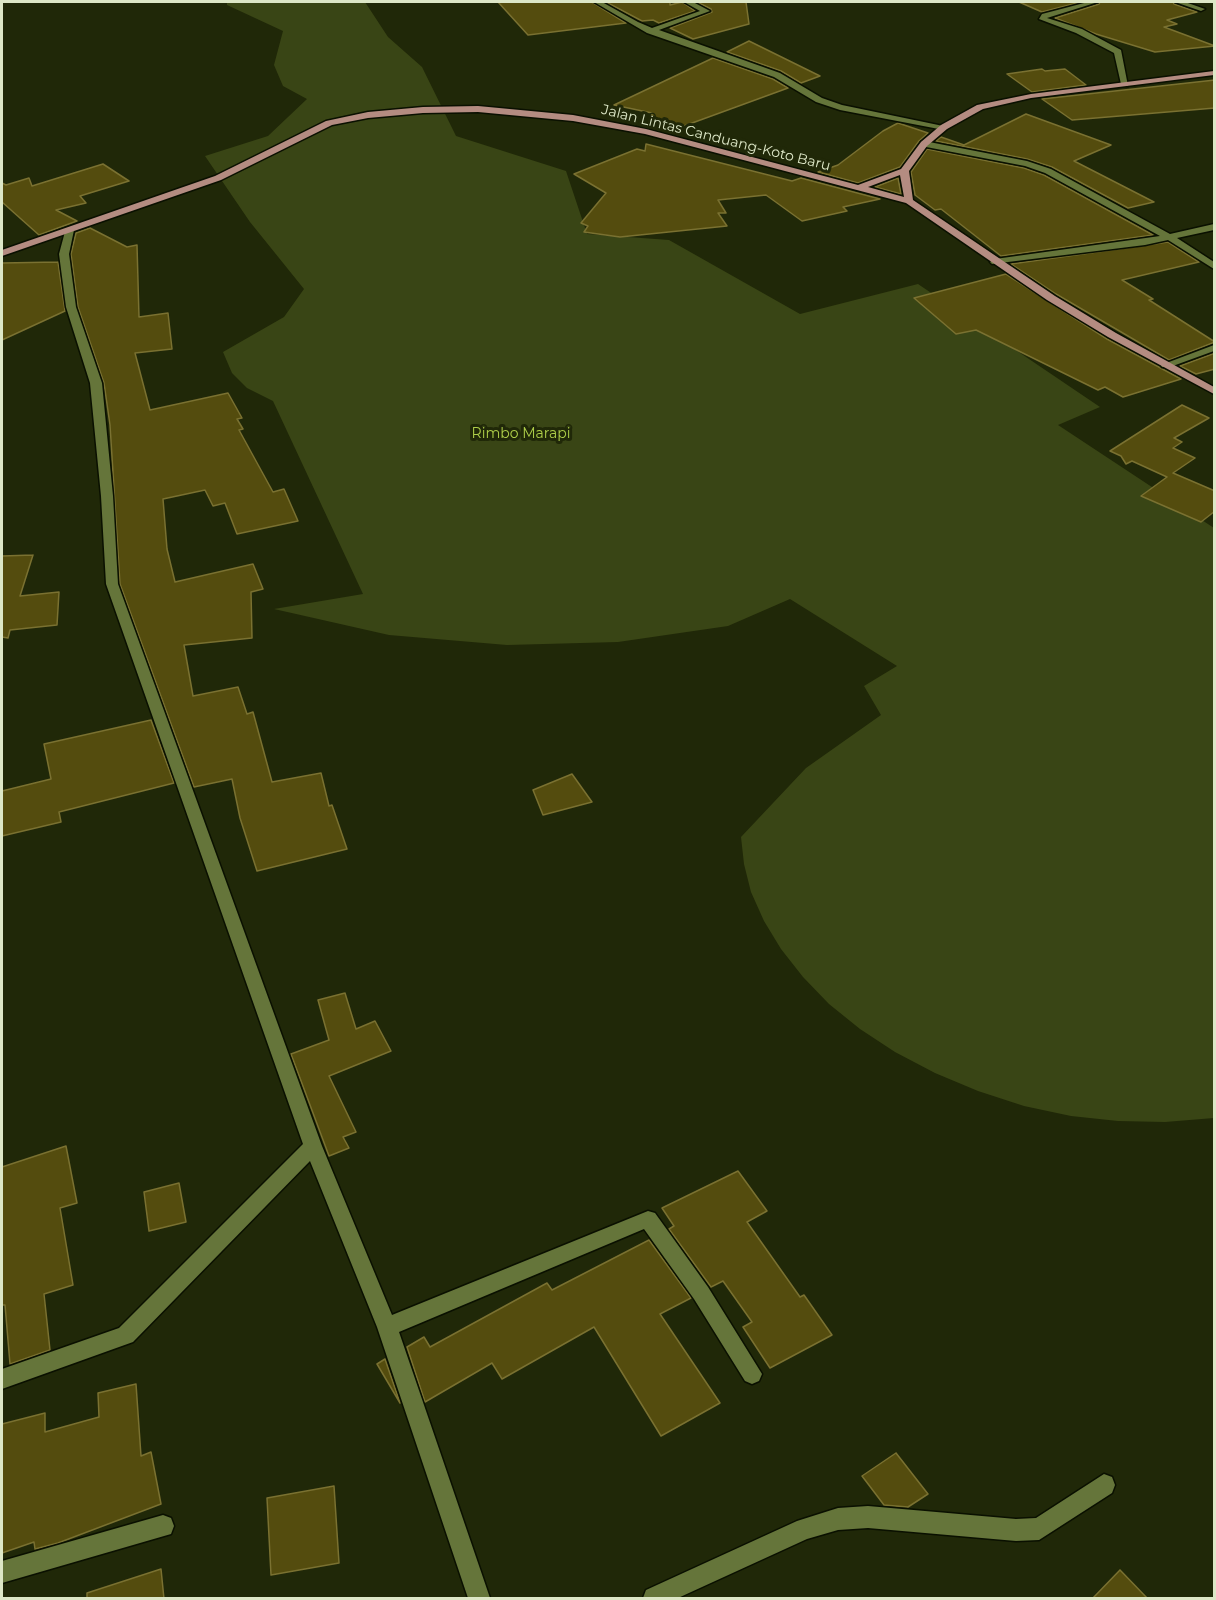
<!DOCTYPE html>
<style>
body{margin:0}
#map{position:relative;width:1216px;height:1600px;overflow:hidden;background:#202808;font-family:Montserrat,sans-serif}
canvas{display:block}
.frame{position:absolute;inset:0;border:3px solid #dde7c7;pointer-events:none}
</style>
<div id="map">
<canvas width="1216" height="1600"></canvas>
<div class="frame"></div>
</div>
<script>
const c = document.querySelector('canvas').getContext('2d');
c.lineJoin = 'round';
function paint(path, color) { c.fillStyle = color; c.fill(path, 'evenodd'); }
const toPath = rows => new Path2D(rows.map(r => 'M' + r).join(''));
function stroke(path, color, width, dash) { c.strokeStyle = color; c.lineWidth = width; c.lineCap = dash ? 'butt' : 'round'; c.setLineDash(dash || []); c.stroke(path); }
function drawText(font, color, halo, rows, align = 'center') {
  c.font = font + ' Montserrat,sans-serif'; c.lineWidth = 6; c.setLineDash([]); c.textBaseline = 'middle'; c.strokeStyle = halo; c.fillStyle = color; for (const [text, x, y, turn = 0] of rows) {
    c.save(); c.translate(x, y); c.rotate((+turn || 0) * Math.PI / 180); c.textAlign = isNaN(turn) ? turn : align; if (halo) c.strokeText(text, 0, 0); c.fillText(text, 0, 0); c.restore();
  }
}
const green = toPath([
 [227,2,365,2,388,37,422,67,456,136,566,171,587,234,669,240,800,314,918,284,1100,407,1058,425,1214,528,1214,1118,1165,1122,1118,1121,1071,1116,1024,1106,978,1091,935,1073,895,1052,860,1029,829,1004,803,977,781,949,764,921,751,892,744,864,741,837,806,768,881,715,864,686,897,666,790,599,728,626,618,642,507,645,389,635,274,609,363,594,273,401,247,388,232,373,223,352,284,317,304,289,250,222,205,156,268,136,307,99,283,86,274,65,283,31,227,5]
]);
const building = toPath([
 [498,2,592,2,626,23,528,35,498,2],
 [606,2,670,2,670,5,682,2,695,11,659,23,653,20,642,21,606,2],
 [697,2,746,2,749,24,693,39,670,28,712,12,711,9,697,2],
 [1019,2,1081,2,1042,12,1019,2],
 [1100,2,1173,2,1174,4,1197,12,1167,20,1177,24,1164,27,1215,46,1155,52,1096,34,1055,18,1099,4,1100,2],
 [749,41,820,76,801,83,781,71,727,52,749,41],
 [713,58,773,79,788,88,673,130,650,125,652,113,614,105,713,58],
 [1042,69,1045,71,1065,69,1086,85,1032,92,1007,74,1042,69],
 [1215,80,1215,108,1072,120,1042,99,1215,80],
 [1026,114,1111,145,1074,161,1154,202,1128,208,1052,167,1027,159,936,141,941,137,964,145,1026,114],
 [898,123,928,133,919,141,900,167,858,183,818,172,838,165,883,131,898,123],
 [646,144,792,181,801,178,880,199,843,207,847,211,802,221,766,195,718,200,726,213,718,213,727,226,620,237,584,232,588,226,581,223,606,193,574,174,637,149,645,151,646,144],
 [927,149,1024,168,1044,175,1153,235,1001,256,941,209,935,210,915,195,911,172,927,149],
 [103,164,129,181,80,196,86,203,56,210,77,221,39,235,2,202,2,183,6,185,29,178,32,186,103,164],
 [898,178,901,194,875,187,898,178],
 [90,228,127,247,137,245,139,317,168,313,172,349,135,353,150,410,228,393,242,418,237,419,243,429,239,430,273,492,284,489,298,521,237,534,225,503,213,506,205,490,163,499,167,549,175,582,253,564,263,589,251,592,252,638,184,645,193,696,238,687,247,714,253,712,272,782,321,773,329,806,332,805,347,849,257,871,240,818,232,779,194,787,120,584,110,425,104,383,78,307,71,254,76,233,90,228],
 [1168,242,1199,262,1122,280,1153,299,1149,300,1215,342,1169,360,1056,294,1011,264,1168,242],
 [58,262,65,311,2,340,2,263,58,262],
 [1006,274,1107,339,1181,379,1123,397,1105,387,1098,390,976,330,956,334,914,298,1006,274],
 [1215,353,1215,369,1196,374,1180,366,1215,353],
 [1182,405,1209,418,1174,438,1182,442,1173,448,1195,458,1173,473,1215,491,1215,511,1201,522,1141,496,1167,477,1132,461,1126,464,1121,456,1110,451,1182,405],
 [33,555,20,596,59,592,57,625,10,630,8,638,2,637,2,556,33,555],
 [151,720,174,783,59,812,61,822,2,836,2,791,51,779,44,744,151,720],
 [572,774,592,802,543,815,533,790,572,774],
 [345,993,356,1029,375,1021,391,1051,329,1076,356,1132,343,1137,349,1148,329,1156,291,1054,329,1040,318,1000,345,993],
 [66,1146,77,1203,60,1208,73,1285,44,1294,50,1350,10,1364,5,1305,2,1305,2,1167,66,1146],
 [738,1171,767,1211,747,1222,800,1297,804,1295,832,1335,770,1368,743,1327,752,1322,723,1281,711,1287,669,1229,674,1226,662,1208,738,1171],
 [179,1183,186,1222,149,1231,144,1192,179,1183],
 [649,1240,691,1298,660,1314,720,1403,661,1436,594,1327,502,1379,492,1363,425,1402,407,1347,424,1337,430,1347,547,1283,552,1290,649,1240],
 [385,1359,400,1403,377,1364,385,1359],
 [136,1384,141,1456,151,1452,161,1504,58,1543,35,1549,34,1542,2,1553,2,1424,45,1413,45,1432,99,1417,98,1393,136,1384],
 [896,1453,928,1494,908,1507,884,1505,862,1476,896,1453],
 [334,1486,339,1563,271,1575,267,1498,334,1486],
 [161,1569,164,1599,87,1599,87,1593,161,1569],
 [1120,1570,1148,1599,1092,1599,1120,1570]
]);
const minor = toPath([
 [594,2,602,2,638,22,652,28,700,11,684,2,693,2,710,11,659,30,780,73,822,98,842,105,948,127,944,130,840,110,816,102,774,77,647,33,594,2],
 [1088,2,1098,2,1047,18,1082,29,1121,50,1128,86,1121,84,1114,53,1076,33,1039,19,1042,14,1088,2],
 [1175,2,1185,2,1205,9,1201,11,1175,2],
 [924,141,1027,161,1051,169,1170,234,1214,224,1214,230,1177,238,1214,262,1214,269,1168,240,1145,245,992,264,990,262,995,259,1160,236,1045,173,1025,166,921,146,921,142,924,141],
 [66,228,74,230,69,254,76,307,102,383,113,496,118,584,322,1146,392,1315,648,1211,655,1213,708,1287,762,1374,759,1381,752,1384,745,1381,694,1299,644,1229,399,1332,490,1598,468,1598,377,1327,310,1161,133,1342,2,1389,2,1369,119,1328,303,1144,106,584,101,496,90,383,66,307,59,254,66,228],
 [1214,345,1214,351,1170,367,1162,367,1161,365,1214,345],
 [1104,1474,1112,1477,1115,1485,1112,1493,1039,1540,1016,1541,868,1528,838,1530,807,1539,678,1598,643,1598,646,1590,797,1521,838,1508,868,1506,1016,1519,1036,1518,1104,1474],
 [163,1515,171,1518,174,1526,171,1534,2,1583,2,1561,163,1515]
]);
const major = toPath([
 [1214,71,1214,75,1031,98,983,109,947,129,927,146,909,171,913,200,1055,296,1116,333,1214,387,1214,394,1108,337,1047,300,906,203,645,134,573,121,478,112,423,113,368,118,332,125,221,180,2,256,2,250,215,176,326,121,368,112,423,107,478,106,573,115,646,129,858,185,901,169,921,142,941,125,977,105,1031,94,1214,71],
 [900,175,904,197,868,187,900,175]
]);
const farStreetnames = [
 ["Jalan Lintas Canduang-Koto Baru",716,138,14]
];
const farParknames = [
 ["Rimbo Marapi",521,434]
];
paint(green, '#394515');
paint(building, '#544c0e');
stroke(building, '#7a7131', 1.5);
stroke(minor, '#0a1000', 3);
stroke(major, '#0a1000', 3);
paint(minor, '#65753a');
paint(major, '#b48c81');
drawText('14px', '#dde7c7', '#202808', farStreetnames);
drawText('14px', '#aece49', '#202808', farParknames);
</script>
